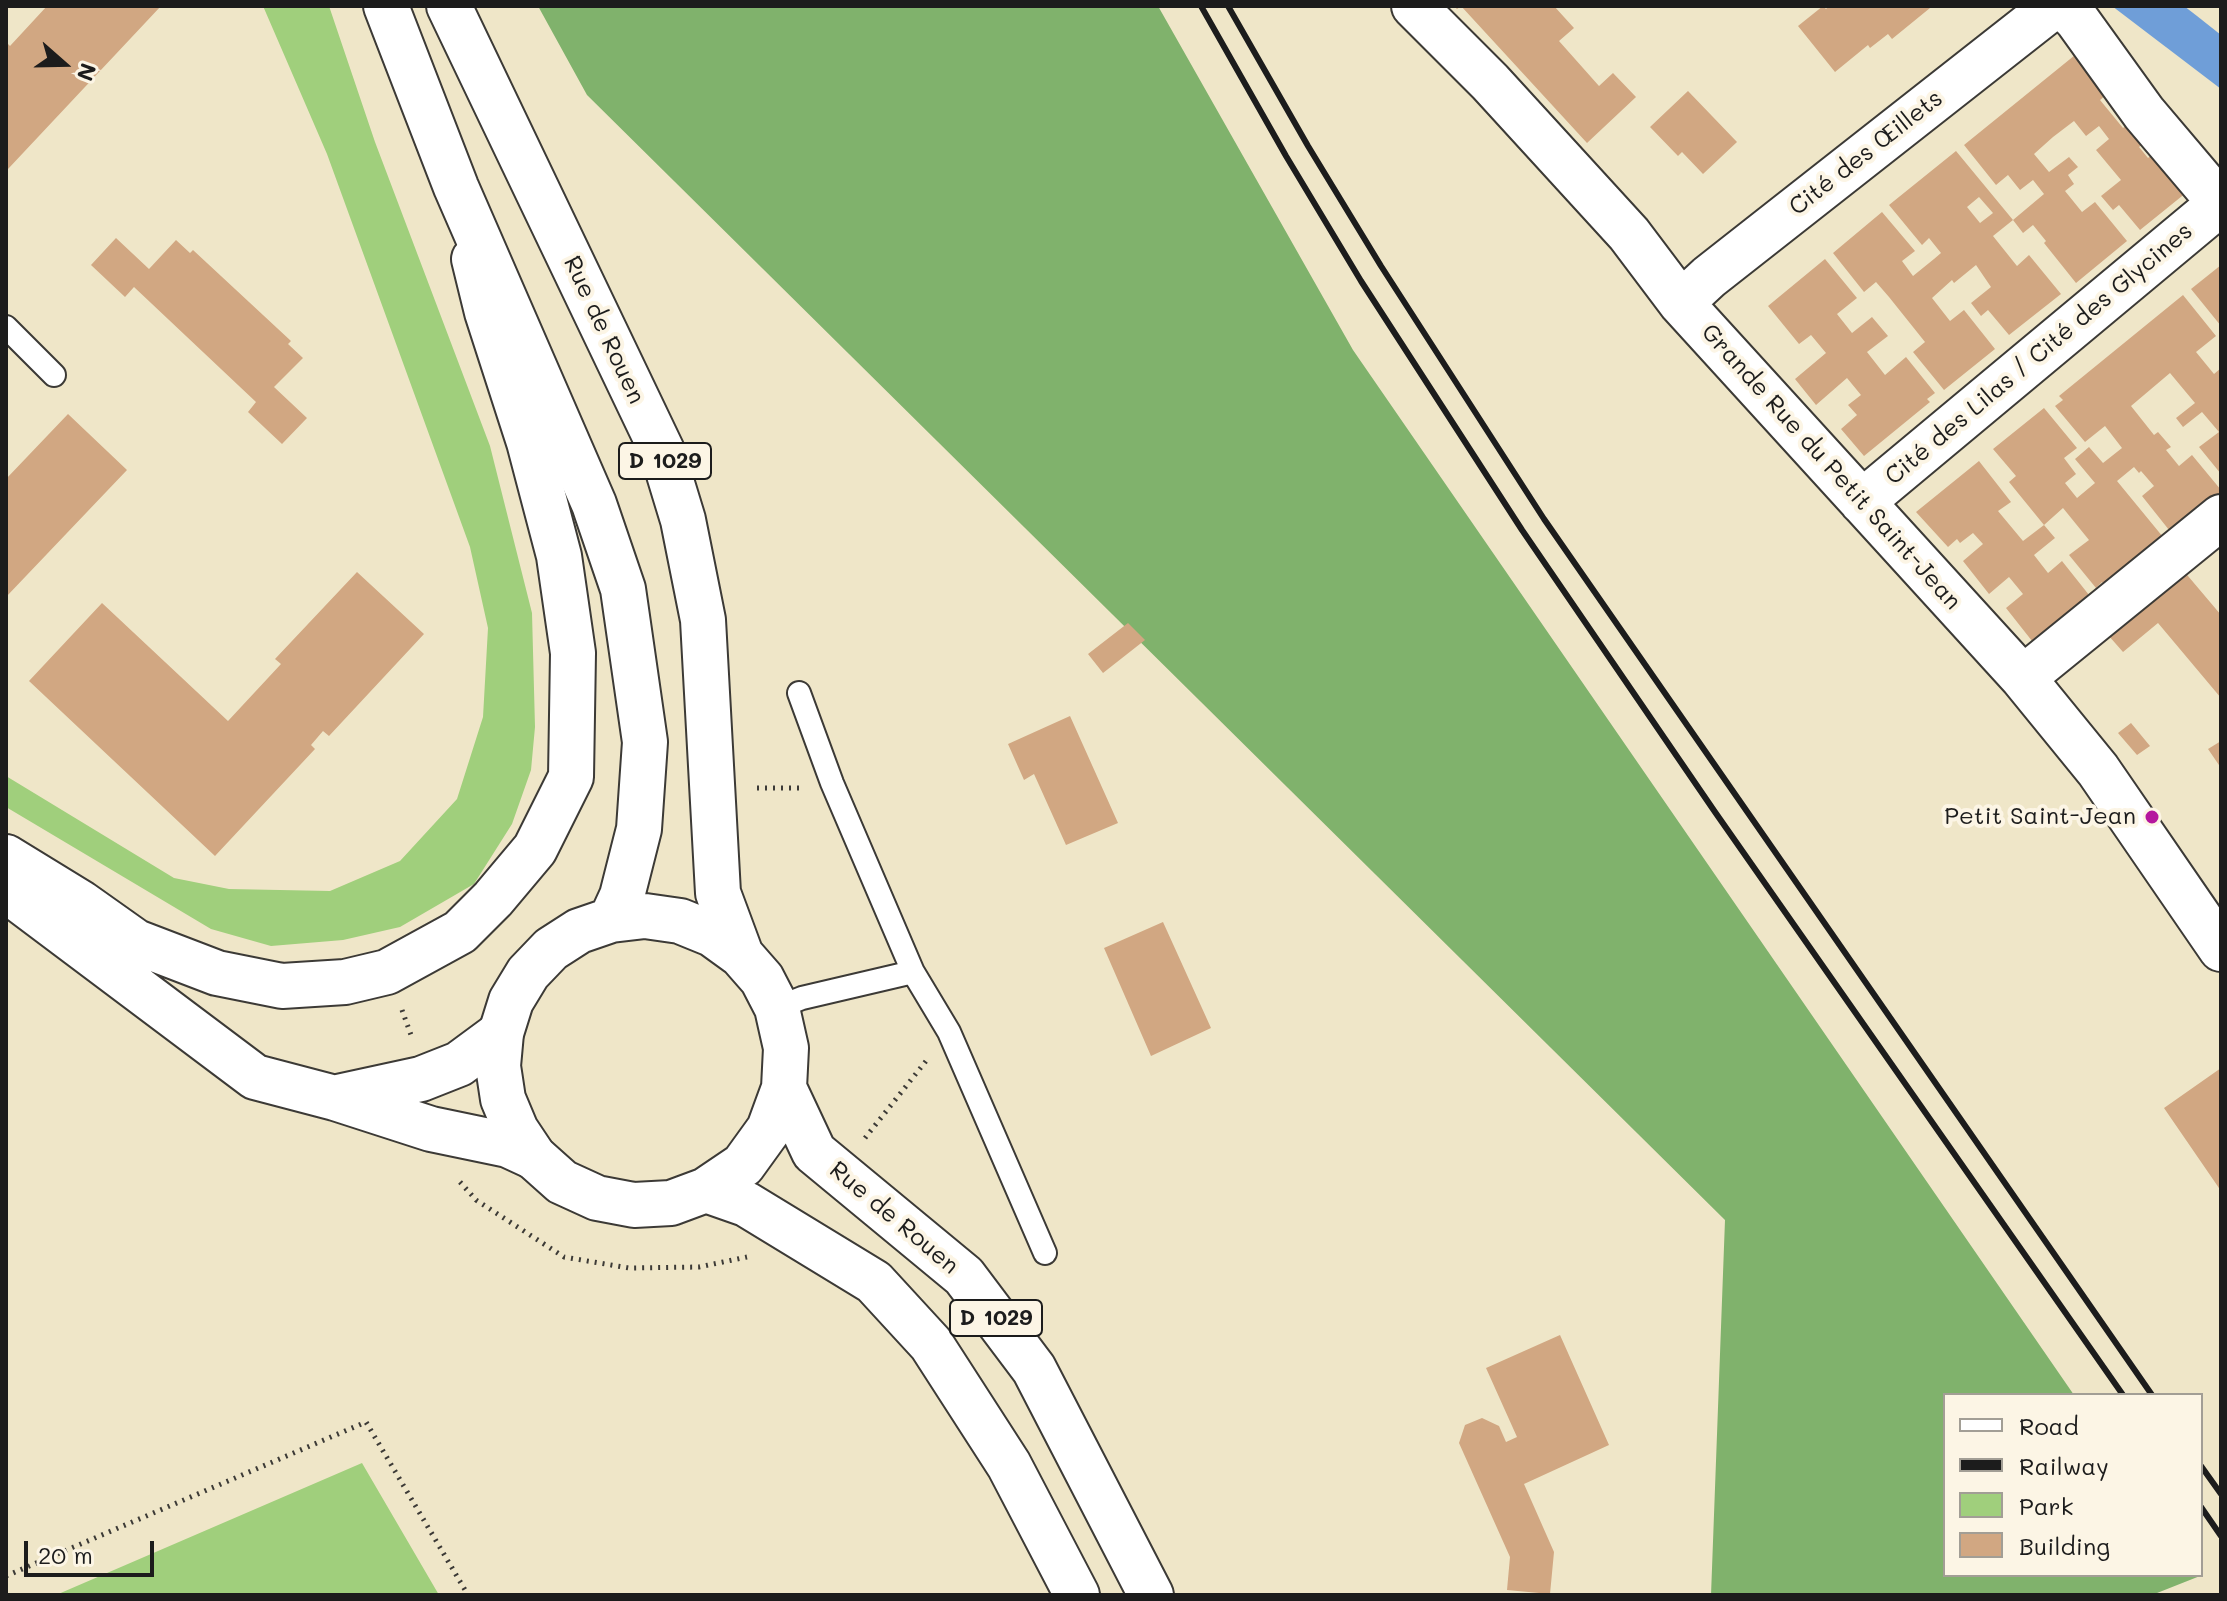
<!DOCTYPE html>
<meta charset="utf-8">
<style>
body{margin:0}
#map{position:relative;width:2227px;height:1601px;overflow:hidden;background:#efe6c8;font-family:Mali,sans-serif}
canvas{display:block}
.frame{position:absolute;inset:0;border:8px solid #1c1c1c;pointer-events:none}
.legend{position:absolute;left:1943px;top:1393px;width:260px;height:184px;box-sizing:border-box;background:#fcf5e5;border:2px solid #a29e95;margin:0;padding:10px 14px;list-style:none;font-size:24px;color:#1c1c1c}
.legend li{display:flex;align-items:center;gap:16px;height:40px}
.legend b{width:40px;border:2px solid #a29e95}
.north{position:absolute;left:24px;top:24px;width:80px;height:80px;-webkit-text-stroke:6px #fcf5e5;paint-order:stroke;rotate:110deg;font-size:22px;font-weight:700;line-height:32px;text-align:center;color:#1c1c1c}
.north::after{content:'';display:block;margin:auto;width:28px;height:36px;background:#1c1c1c;clip-path:polygon(50% 0,100% 100%,50% 72%,0 100%)}
.scale{position:absolute;left:24px;top:1541px;width:130px;height:36px;box-sizing:border-box;border:4px solid #1c1c1c;border-top:0;padding-left:10px;font-size:24px;line-height:28px;white-space:nowrap;color:#1c1c1c;-webkit-text-stroke:6px #fcf5e5;paint-order:stroke}
</style>
<div id="map">
<canvas width="2227" height="1601"></canvas>
<div class="frame"></div>
<ul class="legend">
<li><b style="height:10px;background:#fff"></b>Road</li>
<li><b style="height:10px;background:#1c1c1c"></b>Railway</li>
<li><b style="height:22px;background:#a0cf7c"></b>Park</li>
<li><b style="height:22px;background:#d1a782"></b>Building</li>
</ul>
<div class="north">N</div>
<div class="scale">20 m</div>
</div>
<script>
const c = document.querySelector('canvas').getContext('2d');
c.lineJoin = 'round';
function paint(path, color) { c.fillStyle = color; c.fill(path, 'evenodd'); }
const toPath = rows => new Path2D(rows.map(r => 'M' + r).join(''));
function stroke(path, color, width, dash) { c.strokeStyle = color; c.lineWidth = width; c.lineCap = dash ? 'butt' : 'round'; c.setLineDash(dash || []); c.stroke(path); }
function drawText(font, color, halo, rows, align = 'center') {
  c.font = font + ' Mali,sans-serif'; c.lineWidth = 8; c.setLineDash([]); c.textBaseline = 'middle'; c.strokeStyle = halo; c.fillStyle = color; for (const [text, x, y, turn = 0] of rows) {
    c.save(); c.translate(x, y); c.rotate((+turn || 0) * Math.PI / 180); c.textAlign = isNaN(turn) ? turn : align; if (halo) c.strokeText(text, 0, 0); c.fillText(text, 0, 0); c.restore();
  }
}
const green = toPath([
 [263,6,329,6,375,142,490,446,532,613,535,727,531,770,512,824,474,884,400,927,343,940,271,946,211,929,6,807,6,776,174,878,229,889,330,891,400,861,457,799,483,717,488,628,470,547,327,154],
 [362,1463,439,1595,56,1595]
]);
const forest = toPath([
 [538,6,1158,6,1353,350,2074,1395,1945,1395,1945,1575,2200,1576,2152,1595,1711,1595,1725,1220,587,95]
]);
const water = toPath([
 [2112,6,2184,6,2197,16,2221,35,2221,89]
]);
const building = toPath([
 [47,6,161,6,8,169,6,42,10,46],
 [1454,6,1554,6,1574,28,1559,41,1599,86,1613,73,1636,97,1587,143,1461,6,1457,9],
 [1823,6,1826,9,1829,6,1929,6,1930,8,1892,39,1888,34,1870,48,1868,45,1835,72,1798,26],
 [2080,51,2112,90,2100,100,2123,128,2136,118,2151,137,2139,147,2148,158,2160,148,2192,188,2140,230,2119,205,2113,210,2101,196,2121,180,2096,150,2109,139,2099,126,2086,136,2074,121,2053,137,2034,154,2049,172,2069,157,2078,167,2068,175,2074,184,2065,191,2082,212,2095,202,2127,241,2076,283,2044,243,2046,241,2033,225,2023,233,2013,220,2044,194,2033,180,2020,190,2008,175,1996,185,1964,145],
 [1688,91,1737,142,1703,174,1682,152,1678,156,1650,127],
 [1956,151,2013,220,1993,236,2017,266,2029,255,2061,294,2009,335,1988,310,1981,316,1971,303,1991,287,1976,265,1954,283,1952,280,1932,298,1950,321,1964,310,1995,349,1944,390,1913,352,1925,342,1889,297,1876,282,1864,292,1833,253,1882,212,1915,251,1902,261,1913,276,1934,259,1941,253,1929,238,1922,245,1889,205],
 [1979,197,1993,213,1980,223,1967,207],
 [116,238,149,269,176,240,190,253,193,250,291,341,288,344,303,358,274,387,307,418,282,444,248,412,256,402,134,287,125,297,91,265],
 [1825,259,1857,298,1837,314,1852,333,1872,317,1888,336,1867,352,1885,375,1906,357,1935,393,1927,399,1930,402,1864,456,1841,429,1857,415,1848,405,1861,395,1847,378,1816,405,1795,379,1826,353,1811,335,1799,344,1768,306],
 [2221,265,2221,326,2191,289],
 [2183,295,2216,336,2196,352,2214,374,2221,368,2221,474,2199,447,2219,432,2202,412,2183,427,2176,418,2195,403,2170,373,2131,406,2154,435,2158,432,2171,447,2166,450,2179,466,2192,455,2221,490,2221,496,2173,535,2142,496,2154,486,2141,471,2139,473,2134,467,2117,481,2163,537,2107,589,2102,582,2096,588,2069,555,2089,540,2063,508,2044,525,2009,482,2016,476,1993,449,2044,408,2077,448,2064,458,2076,474,2065,483,2077,498,2095,483,2075,459,2089,447,2103,463,2122,448,2105,426,2085,442,2055,406,2063,400,2059,396],
 [68,414,127,470,6,597,6,479],
 [1979,461,2011,502,1998,511,2023,541,2044,525,2055,538,2034,555,2048,573,2062,561,2093,600,2036,646,2006,608,2023,594,2009,577,1989,594,1963,561,1983,544,1973,533,1960,543,1957,539,1948,547,1916,512],
 [2177,563,2221,615,2221,698,2158,623,2123,652,2101,627],
 [357,572,424,634,329,736,323,731,311,745,315,749,215,856,29,681,102,603,228,721,281,664,275,659],
 [1128,623,1145,640,1103,673,1088,654],
 [1070,716,1118,823,1066,845,1034,774,1024,780,1008,744],
 [2131,723,2150,746,2137,755,2118,733],
 [2221,741,2221,768,2208,749],
 [1163,922,1211,1028,1151,1056,1104,948],
 [2221,1068,2221,1191,2164,1108],
 [1560,1335,1609,1445,1524,1484,1554,1552,1550,1594,1507,1590,1510,1557,1459,1443,1465,1425,1482,1418,1499,1426,1506,1442,1517,1437,1486,1368]
]);
const path = toPath([
 [757,788,799,788],
 [402,1010,411,1035],
 [865,1138,926,1061],
 [460,1182,476,1200,564,1257,629,1268,699,1267,747,1257],
 [6,1576,366,1422,468,1595]
]);
const service = toPath([
 [6,327,54,375],
 [799,693,832,783,913,972,949,1032,1045,1253],
 [777,1008,802,998,913,972]
]);
const minor = toPath([
 [1414,6,1490,82,1629,234,1681,303,2023,678,2098,770,2221,949],
 [2064,6,2077,20,2144,113,2216,198,2216,207],
 [1681,303,1709,277,2054,6],
 [1862,502,2216,207],
 [2023,678,2221,517]
]);
const tertiary = toPath([
 [6,857,81,903,136,942,217,973,282,986,345,982,387,972,460,932,493,899,535,849,571,777,573,653,559,556,529,442,487,312,474,259],
 [6,890,255,1077,335,1098,431,1129,508,1145,534,1157],
 [338,1097,421,1079,459,1064,501,1033]
]);
const primary = toPath([
 [386,6,456,187,594,504,623,589,645,742,639,829,622,896,611,920],
 [449,6,662,451,683,520,703,620,718,893,741,955],
 [784,1088,769,1129,743,1165,706,1190,671,1203,634,1205,597,1198,562,1182,534,1157,516,1130,503,1099,498,1066,501,1033,511,1001,528,973,551,949,579,931,611,920,645,916,680,921,712,934,741,955,762,979,777,1008,786,1048,784,1088,814,1152,964,1276,1034,1369,1151,1595],
 [706,1190,746,1204,874,1282,931,1344,1009,1465,1077,1595]
]);
const rail = toPath([
 [1201,6,1286,156,1361,281,1522,530,1715,812,2123,1395],
 [1228,6,1308,146,1381,266,1544,519,2152,1395],
 [2201,1466,2221,1494],
 [2201,1507,2221,1536]
]);
const markers = [
 [2152,817,8,"#b5179e"]
];
const shields = [
 [665,461,92],
 [996,1318,92]
];
const shieldNames = [
 ["D 1029",665,461],
 ["D 1029",996,1318]
];
const streetNames = [
 ["Cité des Œillets",1866,153,-38],
 ["Rue de Rouen",604,330,65],
 ["Cité des Lilas / Cité des Glycines",2039,354,-40],
 ["Grande Rue du Petit Saint-Jean",1831,467,48],
 ["Rue de Rouen",894,1218,40]
];
const poiNames = [
 ["Petit Saint-Jean",2136,817]
];
paint(green, '#a0cf7c');
paint(forest, '#80b26c');
paint(water, '#6f9ed8');
paint(building, '#d1a782');
stroke(service, '#3c3a36', 26);
stroke(minor, '#3c3a36', 48);
stroke(tertiary, '#3c3a36', 48);
stroke(primary, '#3c3a36', 48);
stroke(path, '#3c3a36', 5, [2, 6]);
stroke(service, '#fff', 22);
stroke(minor, '#fff', 44);
stroke(tertiary, '#fff', 44);
stroke(primary, '#fff', 44);
stroke(rail, '#1c1c1c', 6);
for (const [x, y, r, color] of markers) { const dot = new Path2D(); dot.arc(x, y, r, 0, 2 * Math.PI); c.fillStyle = color; c.fill(dot); stroke(dot, '#fcf5e5', 3); }
for (const [x, y, w] of shields) { const box = new Path2D(); box.roundRect(x - w / 2, y - 18, w, 36, 6); c.fillStyle = '#fcf5e5'; c.fill(box); stroke(box, '#1c1c1c', 2); }
drawText('bold 22px', '#1c1c1c', null, shieldNames);
drawText('24px', '#1c1c1c', '#fcf5e5', streetNames);
drawText('24px', '#1c1c1c', '#fcf5e5', poiNames, 'right');
</script>
